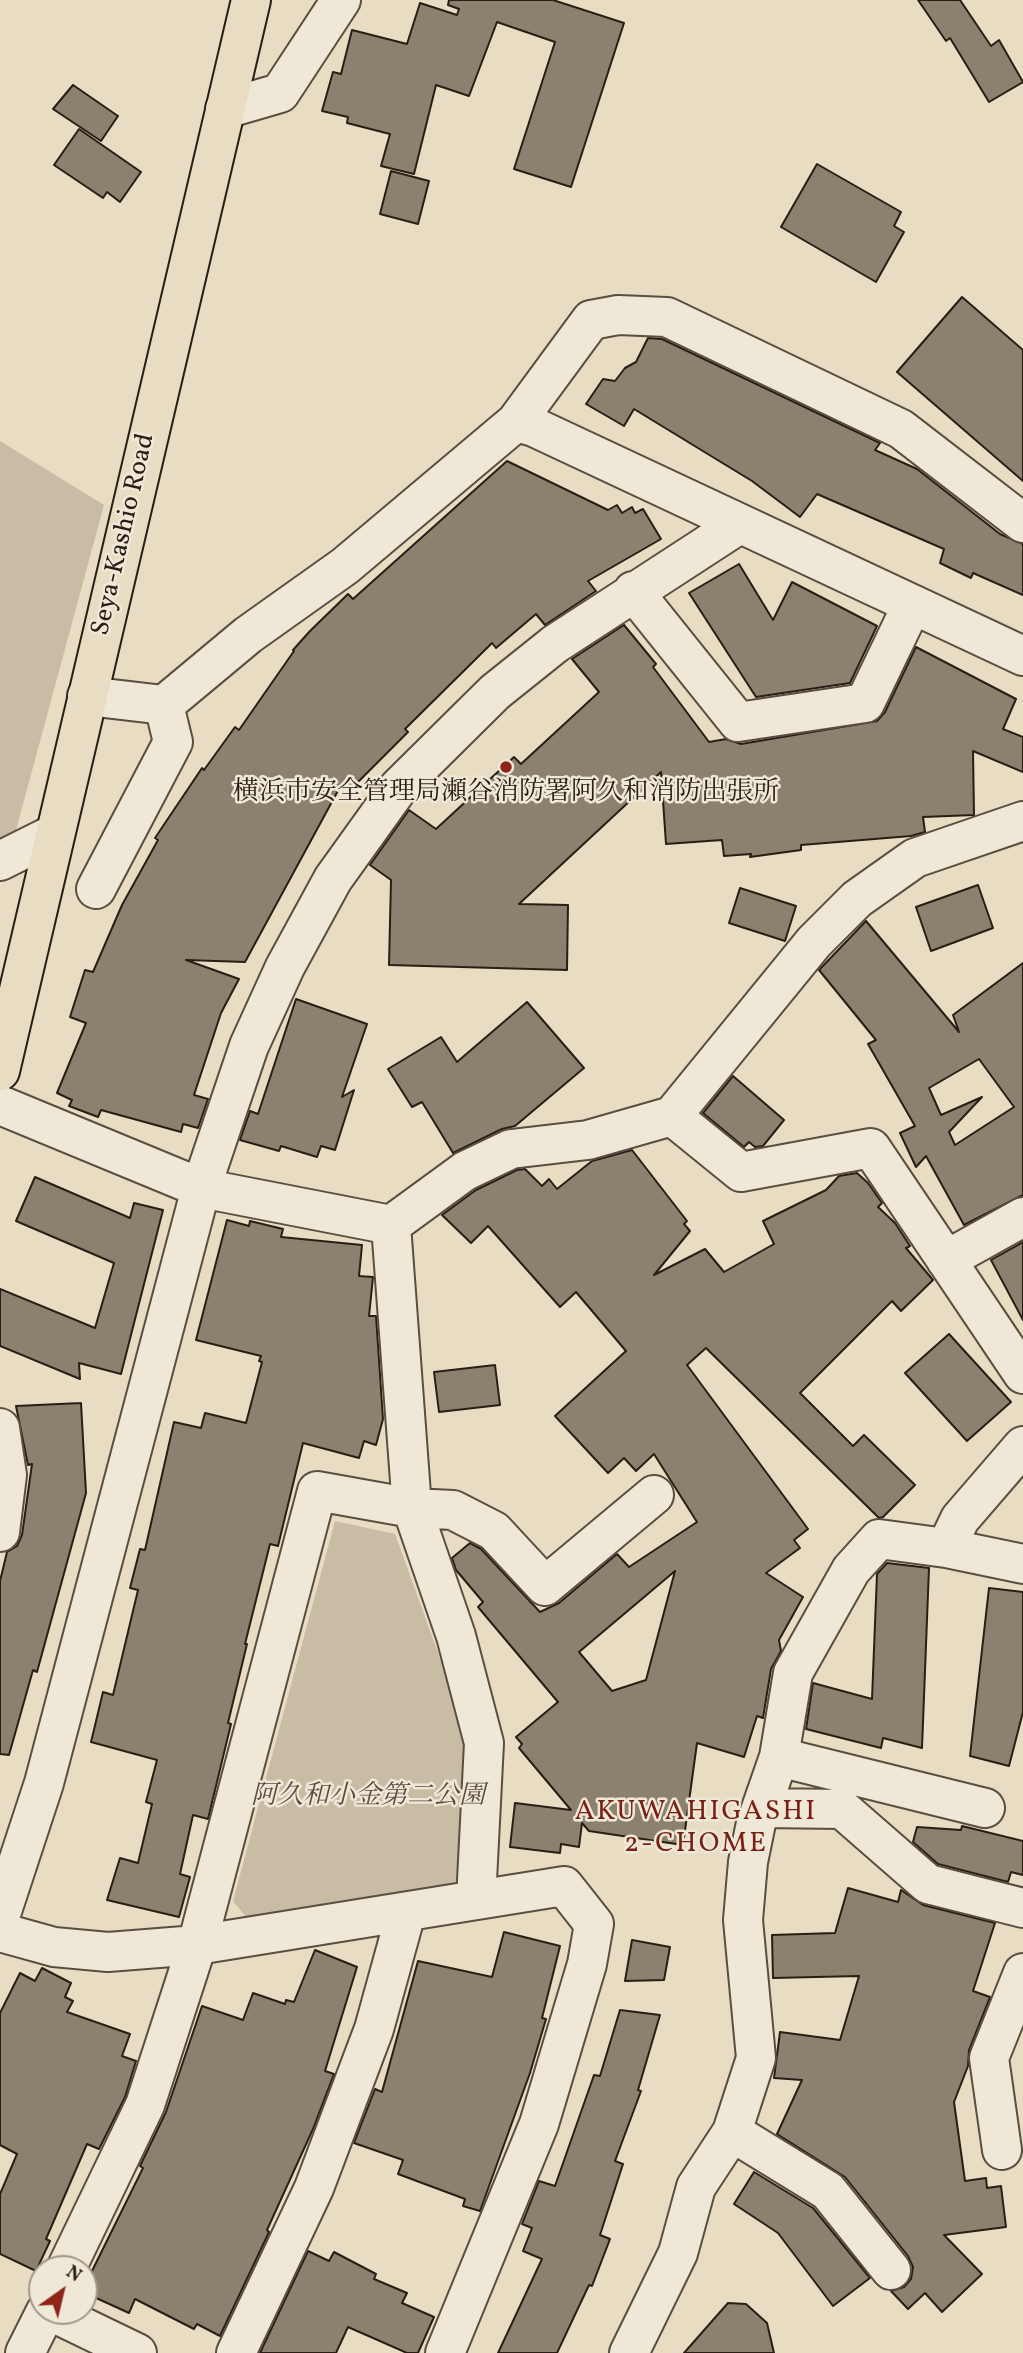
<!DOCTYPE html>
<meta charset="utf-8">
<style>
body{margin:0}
#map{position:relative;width:1023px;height:2353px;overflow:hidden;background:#e8dcc2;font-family:Vollkorn,serif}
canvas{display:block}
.north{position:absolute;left:28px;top:2255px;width:70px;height:70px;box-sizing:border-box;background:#f0e8d7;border:2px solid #a0978a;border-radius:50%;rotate:34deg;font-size:19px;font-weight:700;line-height:28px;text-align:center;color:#291e16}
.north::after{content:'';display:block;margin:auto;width:24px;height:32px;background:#8f2418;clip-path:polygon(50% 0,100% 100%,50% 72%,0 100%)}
</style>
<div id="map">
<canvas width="1023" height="2353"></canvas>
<div class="north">N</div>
</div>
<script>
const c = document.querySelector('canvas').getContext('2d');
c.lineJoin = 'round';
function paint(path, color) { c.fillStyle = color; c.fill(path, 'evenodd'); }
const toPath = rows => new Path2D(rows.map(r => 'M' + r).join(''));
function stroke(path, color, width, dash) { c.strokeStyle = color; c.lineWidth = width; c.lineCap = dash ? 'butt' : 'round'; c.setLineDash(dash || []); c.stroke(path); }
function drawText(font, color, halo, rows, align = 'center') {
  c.font = font + ' Vollkorn,"Noto Serif JP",serif'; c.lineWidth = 5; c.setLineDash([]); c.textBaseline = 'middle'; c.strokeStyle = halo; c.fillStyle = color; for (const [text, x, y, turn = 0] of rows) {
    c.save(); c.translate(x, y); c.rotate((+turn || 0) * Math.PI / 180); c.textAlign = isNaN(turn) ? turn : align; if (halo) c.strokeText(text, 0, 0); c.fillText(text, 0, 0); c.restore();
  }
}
const green = toPath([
 [0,441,104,505,13,841,0,847],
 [335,1521,395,1534,475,1755,467,1889,250,1922,233,1901]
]);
const building = toPath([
 [449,0,553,0,624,23,571,187,514,169,555,42,497,22,469,96,436,85,414,174,381,166,390,134,347,123,348,117,322,111,333,72,341,74,352,30,407,44,420,3,457,15,459,9,448,5,449,0],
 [918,0,960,0,991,46,999,40,1023,82,989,102,950,38,946,41,918,0],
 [73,85,118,116,101,141,53,109,73,85],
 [79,129,141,172,120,202,107,192,103,198,54,165,79,129],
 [817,164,901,212,894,226,904,232,876,282,781,227,817,164],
 [391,171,429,181,418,224,380,214,391,171],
 [962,297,1023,350,1023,481,897,372,962,297],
 [648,338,662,339,880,443,875,450,917,469,1000,534,1023,544,1023,595,973,573,971,578,940,563,944,549,817,494,800,517,752,481,634,409,624,426,586,404,603,379,615,381,625,368,636,362,648,338],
 [507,461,608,510,617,505,622,513,632,507,635,513,643,509,661,539,588,581,596,591,545,625,536,614,496,648,492,643,405,729,408,732,349,791,340,787,245,962,186,960,239,979,221,1013,194,1095,208,1099,198,1128,183,1124,181,1132,101,1110,98,1117,69,1106,72,1100,57,1093,86,1023,70,1017,85,970,93,972,122,905,158,840,155,838,202,768,204,770,235,727,239,730,294,651,293,650,310,631,348,594,353,599,507,461],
 [739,564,773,620,792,582,877,626,850,683,756,697,689,593,739,564],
 [624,625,656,664,653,667,709,742,726,739,741,744,877,721,885,712,916,647,1016,699,1003,729,1023,737,1023,772,973,751,974,815,923,817,925,832,911,836,801,845,801,850,750,857,751,854,724,856,722,840,666,844,661,772,519,904,568,905,567,970,389,965,391,880,370,865,409,810,436,829,514,757,521,764,599,692,572,659,624,625],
 [978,885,993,928,931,951,916,907,978,885],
 [740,888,796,906,785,941,729,923,740,888],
 [866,921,959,1032,953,1015,1023,963,1023,1195,964,1225,926,1156,916,1167,900,1133,915,1126,868,1044,876,1040,819,970,866,921],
 [979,1059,1014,1107,955,1145,949,1132,982,1097,941,1115,929,1088,979,1059],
 [296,999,367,1024,342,1097,354,1090,335,1150,321,1146,317,1157,281,1146,279,1151,240,1140,250,1111,258,1114,296,999],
 [527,1002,584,1068,515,1126,502,1129,453,1153,422,1102,412,1107,388,1069,441,1037,457,1062,527,1002],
 [733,1076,784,1120,763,1146,755,1147,749,1142,744,1147,703,1113,733,1076],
 [632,1150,687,1221,684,1224,690,1231,654,1275,705,1249,724,1272,774,1244,763,1221,826,1190,839,1176,857,1173,868,1183,882,1203,878,1207,895,1223,910,1246,906,1248,933,1280,901,1311,892,1301,800,1393,853,1446,864,1435,915,1485,883,1517,879,1518,706,1348,687,1365,808,1529,794,1540,800,1548,766,1573,803,1597,779,1640,781,1651,771,1669,763,1718,757,1716,744,1757,697,1743,683,1845,589,1831,582,1823,579,1847,561,1844,560,1853,510,1847,515,1803,571,1810,519,1748,522,1744,516,1737,558,1702,478,1607,483,1602,456,1570,452,1558,470,1543,481,1549,540,1612,559,1603,617,1554,629,1567,697,1522,654,1454,636,1471,624,1458,608,1473,555,1416,626,1351,576,1292,560,1307,488,1226,471,1243,442,1215,476,1190,517,1170,525,1169,542,1186,549,1179,557,1189,592,1161,632,1150],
 [675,1571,646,1680,612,1691,579,1652,675,1571],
 [35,1177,130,1218,134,1203,163,1210,121,1374,79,1363,80,1379,0,1346,0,1289,95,1328,114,1263,16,1221,35,1177],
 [227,1220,249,1226,250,1221,283,1229,281,1237,362,1245,359,1276,373,1277,369,1316,376,1316,383,1419,376,1445,364,1441,359,1458,303,1443,278,1546,270,1544,245,1644,247,1644,228,1723,231,1724,208,1819,193,1815,180,1874,190,1877,179,1917,107,1900,120,1858,138,1863,152,1804,146,1802,157,1760,91,1742,103,1692,113,1695,138,1590,130,1588,140,1549,145,1550,174,1422,201,1428,205,1413,246,1423,262,1362,259,1361,261,1356,196,1340,227,1220],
 [1023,1242,1023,1320,991,1260,1023,1242],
 [949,1334,1011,1402,967,1441,905,1373,949,1334],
 [495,1365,500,1405,439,1412,434,1372,495,1365],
 [81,1403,86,1493,37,1672,33,1670,9,1755,0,1754,0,1581,7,1552,17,1546,22,1535,32,1464,28,1465,16,1406,81,1403],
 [887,1563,929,1568,922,1748,883,1738,881,1748,806,1729,813,1683,872,1699,877,1574,887,1563],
 [989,1588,1023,1592,1023,1712,1009,1766,970,1756,989,1588],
 [962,1826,1023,1841,1023,1875,1011,1872,1008,1882,938,1864,913,1842,917,1827,961,1830,962,1826],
 [848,1888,898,1902,901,1890,923,1905,995,1923,973,1991,990,1997,969,2050,968,2066,954,2102,965,2181,986,2178,987,2188,1001,2186,1006,2227,944,2235,982,2274,942,2312,925,2293,908,2309,891,2291,904,2287,911,2279,913,2267,908,2256,845,2177,777,2134,802,2080,774,2078,780,2032,840,2040,859,1976,773,1978,772,1935,835,1933,848,1888],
 [504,1932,560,1946,542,2018,546,2019,530,2073,480,2211,463,2206,465,2199,398,2174,403,2160,354,2143,375,2089,382,2092,418,1961,492,1977,504,1932],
 [632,1940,670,1947,664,1980,625,1981,632,1940],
 [315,1950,357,1967,325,2071,334,2074,313,2129,267,2230,269,2232,220,2336,197,2324,194,2329,135,2299,129,2313,94,2297,90,2275,143,2168,140,2166,166,2112,202,2006,243,2020,253,1993,285,2004,286,2000,294,2002,315,1950],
 [42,1968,71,1983,65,1997,73,2001,67,2012,130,2034,122,2056,136,2061,125,2097,99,2149,87,2144,46,2239,50,2241,36,2271,0,2254,0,2194,17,2154,0,2145,0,2013,20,1973,35,1981,42,1968],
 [620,2010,660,2015,638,2090,641,2091,615,2161,623,2164,600,2235,610,2239,592,2286,589,2285,557,2353,498,2353,542,2259,523,2251,532,2228,522,2224,539,2181,555,2186,594,2075,600,2076,620,2010],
 [754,2172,813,2208,870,2278,833,2306,778,2233,734,2204,754,2172],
 [308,2251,329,2261,334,2252,376,2274,374,2279,407,2293,402,2303,434,2317,418,2353,407,2353,348,2327,336,2353,260,2353,308,2251],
 [728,2303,746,2304,767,2323,774,2353,684,2353,728,2303]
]);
const minor = toPath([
 [225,109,280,93,341,0],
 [516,422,591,320,618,315,667,317,901,429,1023,523],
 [633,591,738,722,865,703,912,605],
 [87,696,164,705,248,635,345,566,516,422,534,427,1023,656],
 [0,861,54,834],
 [96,889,173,742,164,705],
 [0,1105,201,1188,391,1225,465,1171,511,1149,588,1140,672,1116,814,942,857,899,915,858,1023,821],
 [672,1116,741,1172,871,1148,1023,1374],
 [391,1225,412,1508,456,1636,484,1743,476,1900],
 [946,1260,1023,1217],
 [0,1428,7,1475,0,1532],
 [946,1548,960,1519,1023,1446],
 [779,1757,985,1808],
 [762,1808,842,1809,928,1884,1023,1908],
 [0,1917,44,1783,201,1188,249,1046,285,967,333,879,399,787,495,692,555,644,738,525],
 [0,1932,54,1947,108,1952,197,1945,564,1886,594,1924,587,1964,539,2124,445,2353],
 [732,2132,828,2191,891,2270],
 [1002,2150,989,2058,1023,1973],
 [66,2269,145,2105,197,1945,317,1491,412,1508,453,1510,494,1531,545,1586,654,1495],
 [50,2311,137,2353],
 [25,2353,46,2311],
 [236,2353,314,2188,374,2029,406,1913],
 [629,2353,678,2253,696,2187,732,2132,756,2058,743,1920,748,1862,756,1823,779,1757,793,1673,851,1570,879,1539,946,1548,1023,1564]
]);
const major = toPath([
 [0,1071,251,0]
]);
const markers = [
 [506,767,7,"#8f2418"]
];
const streetNames = [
 ["Seya-Kashio Road",125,535,-77]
];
const poiNames = [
 ["横浜市安全管理局瀬谷消防署阿久和消防出張所",506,794]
];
const parkNames = [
 ["阿久和小金第二公園",368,1798]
];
const neighbourhoodNames = [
 ["AKUWAHIGASHI",696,1814],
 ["2-CHOME",696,1846]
];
paint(green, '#c8bca5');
paint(building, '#8c816f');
stroke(building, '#291e16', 2);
stroke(minor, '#594e41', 42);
stroke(major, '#291e16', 42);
stroke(minor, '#f0e8d7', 38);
stroke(major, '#e8dcc2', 38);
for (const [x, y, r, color] of markers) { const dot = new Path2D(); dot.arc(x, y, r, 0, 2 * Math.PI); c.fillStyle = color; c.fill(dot); stroke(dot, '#f0e8d7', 2.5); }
drawText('26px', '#291e16', '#f0e8d7', streetNames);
drawText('26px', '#291e16', '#f0e8d7', poiNames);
drawText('italic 26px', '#594d41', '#f0e8d7', parkNames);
c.letterSpacing = '2px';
drawText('28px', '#7a1f14', '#f0e8d7', neighbourhoodNames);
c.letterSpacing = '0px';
</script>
